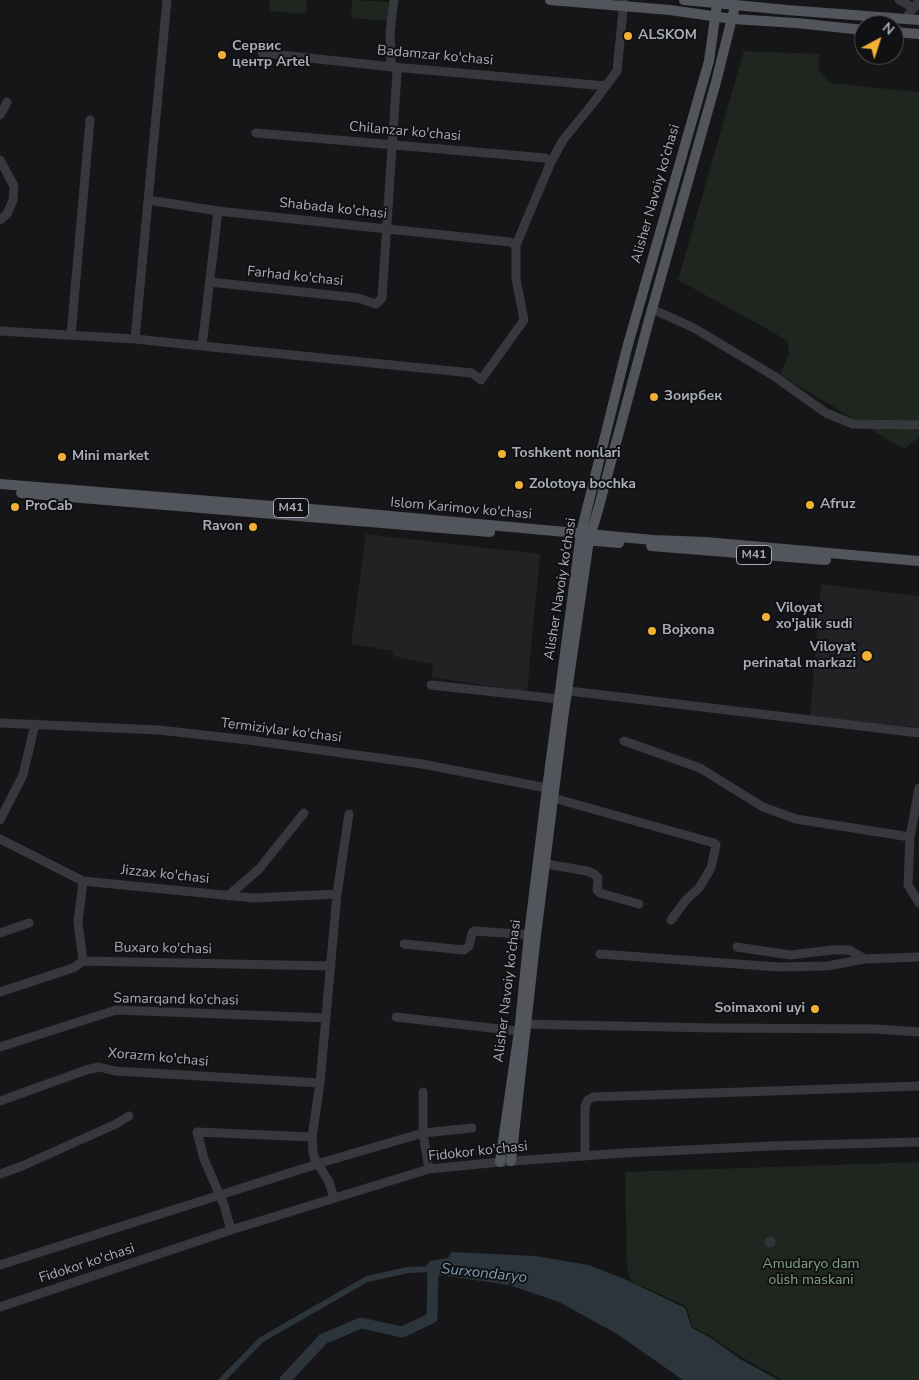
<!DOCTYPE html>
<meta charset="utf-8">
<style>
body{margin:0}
#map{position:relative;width:919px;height:1380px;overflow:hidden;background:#161618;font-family:"Nunito Sans",sans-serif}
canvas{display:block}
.north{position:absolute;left:854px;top:15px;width:50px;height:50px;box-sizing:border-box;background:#111113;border:1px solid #4d4f55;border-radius:50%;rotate:40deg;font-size:14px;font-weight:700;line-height:20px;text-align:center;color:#a8adb8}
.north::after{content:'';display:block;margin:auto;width:18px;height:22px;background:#f2b134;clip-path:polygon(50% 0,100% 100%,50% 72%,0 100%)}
</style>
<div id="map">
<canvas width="919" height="1380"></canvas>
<div class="north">N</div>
</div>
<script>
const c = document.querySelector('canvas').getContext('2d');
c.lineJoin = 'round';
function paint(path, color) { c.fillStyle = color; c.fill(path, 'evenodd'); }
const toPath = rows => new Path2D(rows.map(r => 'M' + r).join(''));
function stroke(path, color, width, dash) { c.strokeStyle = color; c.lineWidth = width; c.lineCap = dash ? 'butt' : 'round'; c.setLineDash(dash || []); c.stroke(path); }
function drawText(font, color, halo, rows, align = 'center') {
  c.font = font + ' "Nunito Sans",sans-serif'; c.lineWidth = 4; c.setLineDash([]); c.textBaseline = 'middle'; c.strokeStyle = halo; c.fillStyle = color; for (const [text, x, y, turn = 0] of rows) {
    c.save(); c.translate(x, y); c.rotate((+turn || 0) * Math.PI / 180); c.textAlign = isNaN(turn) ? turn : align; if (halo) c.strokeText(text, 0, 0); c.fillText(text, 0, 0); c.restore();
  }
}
const built = toPath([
 [366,534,540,554,527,692,431,677,433,664,393,656,394,651,351,644],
 [821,584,919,596,919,728,810,716]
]);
const green = toPath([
 [270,0,307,0,306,14,269,11],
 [352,0,389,2,388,21,351,18],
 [744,51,819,54,819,71,830,83,919,92,919,437,904,449,780,375,789,353,788,346,788,342,776,334,678,280],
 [919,1162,919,1380,782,1380,735,1353,712,1337,693,1327,686,1306,631,1281,627,1267,625,1172]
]);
const water = toPath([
 '764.5 1242a5.5 5.5 0 1 1 11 0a5.5 5.5 0 1 1-11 0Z',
 [451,1252,536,1256,588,1265,627,1280,685,1308,692,1328,711,1338,740,1359,778,1380,683,1380,617,1334,559,1302,509,1285,427,1273,427,1265,430,1261,448,1258]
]);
const canal = toPath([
 [222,1380,261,1340,367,1279,408,1270,433,1269]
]);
const river = toPath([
 [285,1380,323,1339,361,1323,402,1332,432,1318,433,1269,442,1270]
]);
const minor = toPath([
 [899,0,914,8],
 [908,19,908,15,919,1],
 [262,53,393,67,606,86],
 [0,115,7,102],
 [256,133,545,158,551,162],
 [0,160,14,186,13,200,7,214,0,220],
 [148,200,218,211,510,242,516,245],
 [210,282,358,298,376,304,382,298,397,73,391,62,390,32,394,0],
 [652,309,694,328,774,376,826,413,853,424,919,425],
 [0,331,135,339,202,346,472,373,481,380,524,320,516,279,516,245,551,162,563,140,594,102,617,71,624,0],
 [71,335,90,120],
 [135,339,167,0],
 [202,346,218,211],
 [431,685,559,699],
 [561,690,919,733],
 [0,723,159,730,248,740,422,764,552,789],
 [624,741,700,768,763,807,796,819,910,837],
 [919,788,910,837,908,885,919,903],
 [546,796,714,843,716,845,711,868,699,888,686,900,671,920],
 [0,820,23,775,35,724],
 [0,839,83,881,254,898,337,894],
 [546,864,587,871,594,874,598,878,597,890,600,893,639,904],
 [228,896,259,869,304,813],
 [0,933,29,923],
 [404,944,464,950,469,946,472,933,474,931,534,935],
 [737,947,790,955,832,950,849,950,865,959],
 [600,954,779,967,827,966,865,959,919,957],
 [83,961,78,922,83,881],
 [0,992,73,968,83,961,331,966],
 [396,1017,526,1032],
 [520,1024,715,1028,875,1029,919,1032],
 [0,1047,116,1010,326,1018],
 [423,1092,423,1133,472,1128],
 [0,1101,86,1070,99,1067,115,1071,320,1083],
 [312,1137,313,1152,315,1159,329,1182,334,1198],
 [585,1156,585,1106,588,1100,593,1097,919,1086],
 [0,1174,22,1166,116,1124,129,1116],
 [231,1230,224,1205,204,1159,197,1132,312,1137,320,1083,337,894,349,814],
 [0,1265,327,1161,423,1133,429,1169],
 [0,1307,231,1230,429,1169,500,1162,623,1153,771,1146,919,1142]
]);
const major = toPath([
 [550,0,670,10,733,19,796,23,864,30],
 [684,0,787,10,919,20],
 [894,32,919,34],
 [0,484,347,512,653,540,706,542,919,561],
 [21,493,490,532],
 [584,540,619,543],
 [651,546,826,560],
 [511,1161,536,935,563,719,589,540,598,510,652,309,716,82,735,6],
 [500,1162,520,1024,529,934,546,796,581,533,627,348,709,61,717,4]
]);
const markers = [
 [628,36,5,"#f2b134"],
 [222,55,5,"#f2b134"],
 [654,397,5,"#f2b134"],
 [502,454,5,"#f2b134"],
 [62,457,5,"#f2b134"],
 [519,485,5,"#f2b134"],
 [810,505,5,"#f2b134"],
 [15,507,5,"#f2b134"],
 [253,527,5,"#f2b134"],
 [766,617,5,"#f2b134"],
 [652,631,5,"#f2b134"],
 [867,656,6,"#f2b134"],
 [815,1009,5,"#f2b134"]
];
const shields = [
 [291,508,35],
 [754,555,35]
];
const shieldNames = [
 ["M41",291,508],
 ["M41",754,555]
];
const poiNames = [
 ["ALSKOM",638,36],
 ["Сервис",232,47],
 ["центр Artel",232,63],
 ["Зоирбек",664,397],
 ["Toshkent nonlari",512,454],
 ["Mini market",72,457],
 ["Zolotoya bochka",529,485],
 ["Afruz",820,505],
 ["ProCab",25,507],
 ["Ravon",243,527,"right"],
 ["Viloyat",776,609],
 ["xo'jalik sudi",776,625],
 ["Bojxona",662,631],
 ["Viloyat",856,648,"right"],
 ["perinatal markazi",856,664,"right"],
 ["Soimaxoni uyi",805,1009,"right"]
];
const streetNames = [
 ["Badamzar ko'chasi",435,56,5],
 ["Chilanzar ko'chasi",405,132,5],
 ["Alisher Navoiy ko’chasi",656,194,-74],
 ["Shabada ko'chasi",333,209,6],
 ["Farhad ko'chasi",295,277,6],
 ["Islom Karimov ko'chasi",461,509,5],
 ["Alisher Navoiy ko’chasi",561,589,-81],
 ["Termiziylar ko'chasi",281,731,7],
 ["Jizzax ko'chasi",165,875,6],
 ["Buxaro ko'chasi",163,949,1],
 ["Alisher Navoiy ko’chasi",508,991,-83],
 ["Samarqand ko'chasi",176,1000,1],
 ["Xorazm ko'chasi",158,1058,5],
 ["Fidokor ko'chasi",478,1152,-6],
 ["Fidokor ko'chasi",87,1264,-18]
];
const parkNames = [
 ["Amudaryo dam",811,1265],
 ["olish maskani",811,1281]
];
const waterNames = [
 ["Surxondaryo",484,1274,6]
];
paint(built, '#222225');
paint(green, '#1e261f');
paint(water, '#2c353c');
stroke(canal, '#2c353c', 6);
stroke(river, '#2c353c', 11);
stroke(minor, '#37383d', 9);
stroke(major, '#53555c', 10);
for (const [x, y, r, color] of markers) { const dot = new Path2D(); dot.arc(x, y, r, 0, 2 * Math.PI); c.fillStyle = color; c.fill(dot); stroke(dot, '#111113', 2); }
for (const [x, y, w] of shields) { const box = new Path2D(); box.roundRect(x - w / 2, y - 9.5, w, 19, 4); c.fillStyle = '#111113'; c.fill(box); stroke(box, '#a8adb8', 1); }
drawText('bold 12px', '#a8adb8', null, shieldNames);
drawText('bold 14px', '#a8adb8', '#111113', poiNames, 'left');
drawText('14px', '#a8adb8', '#111113', streetNames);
drawText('14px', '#7fa381', '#111113', parkNames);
drawText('italic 15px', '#7f9bb3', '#111113', waterNames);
</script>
